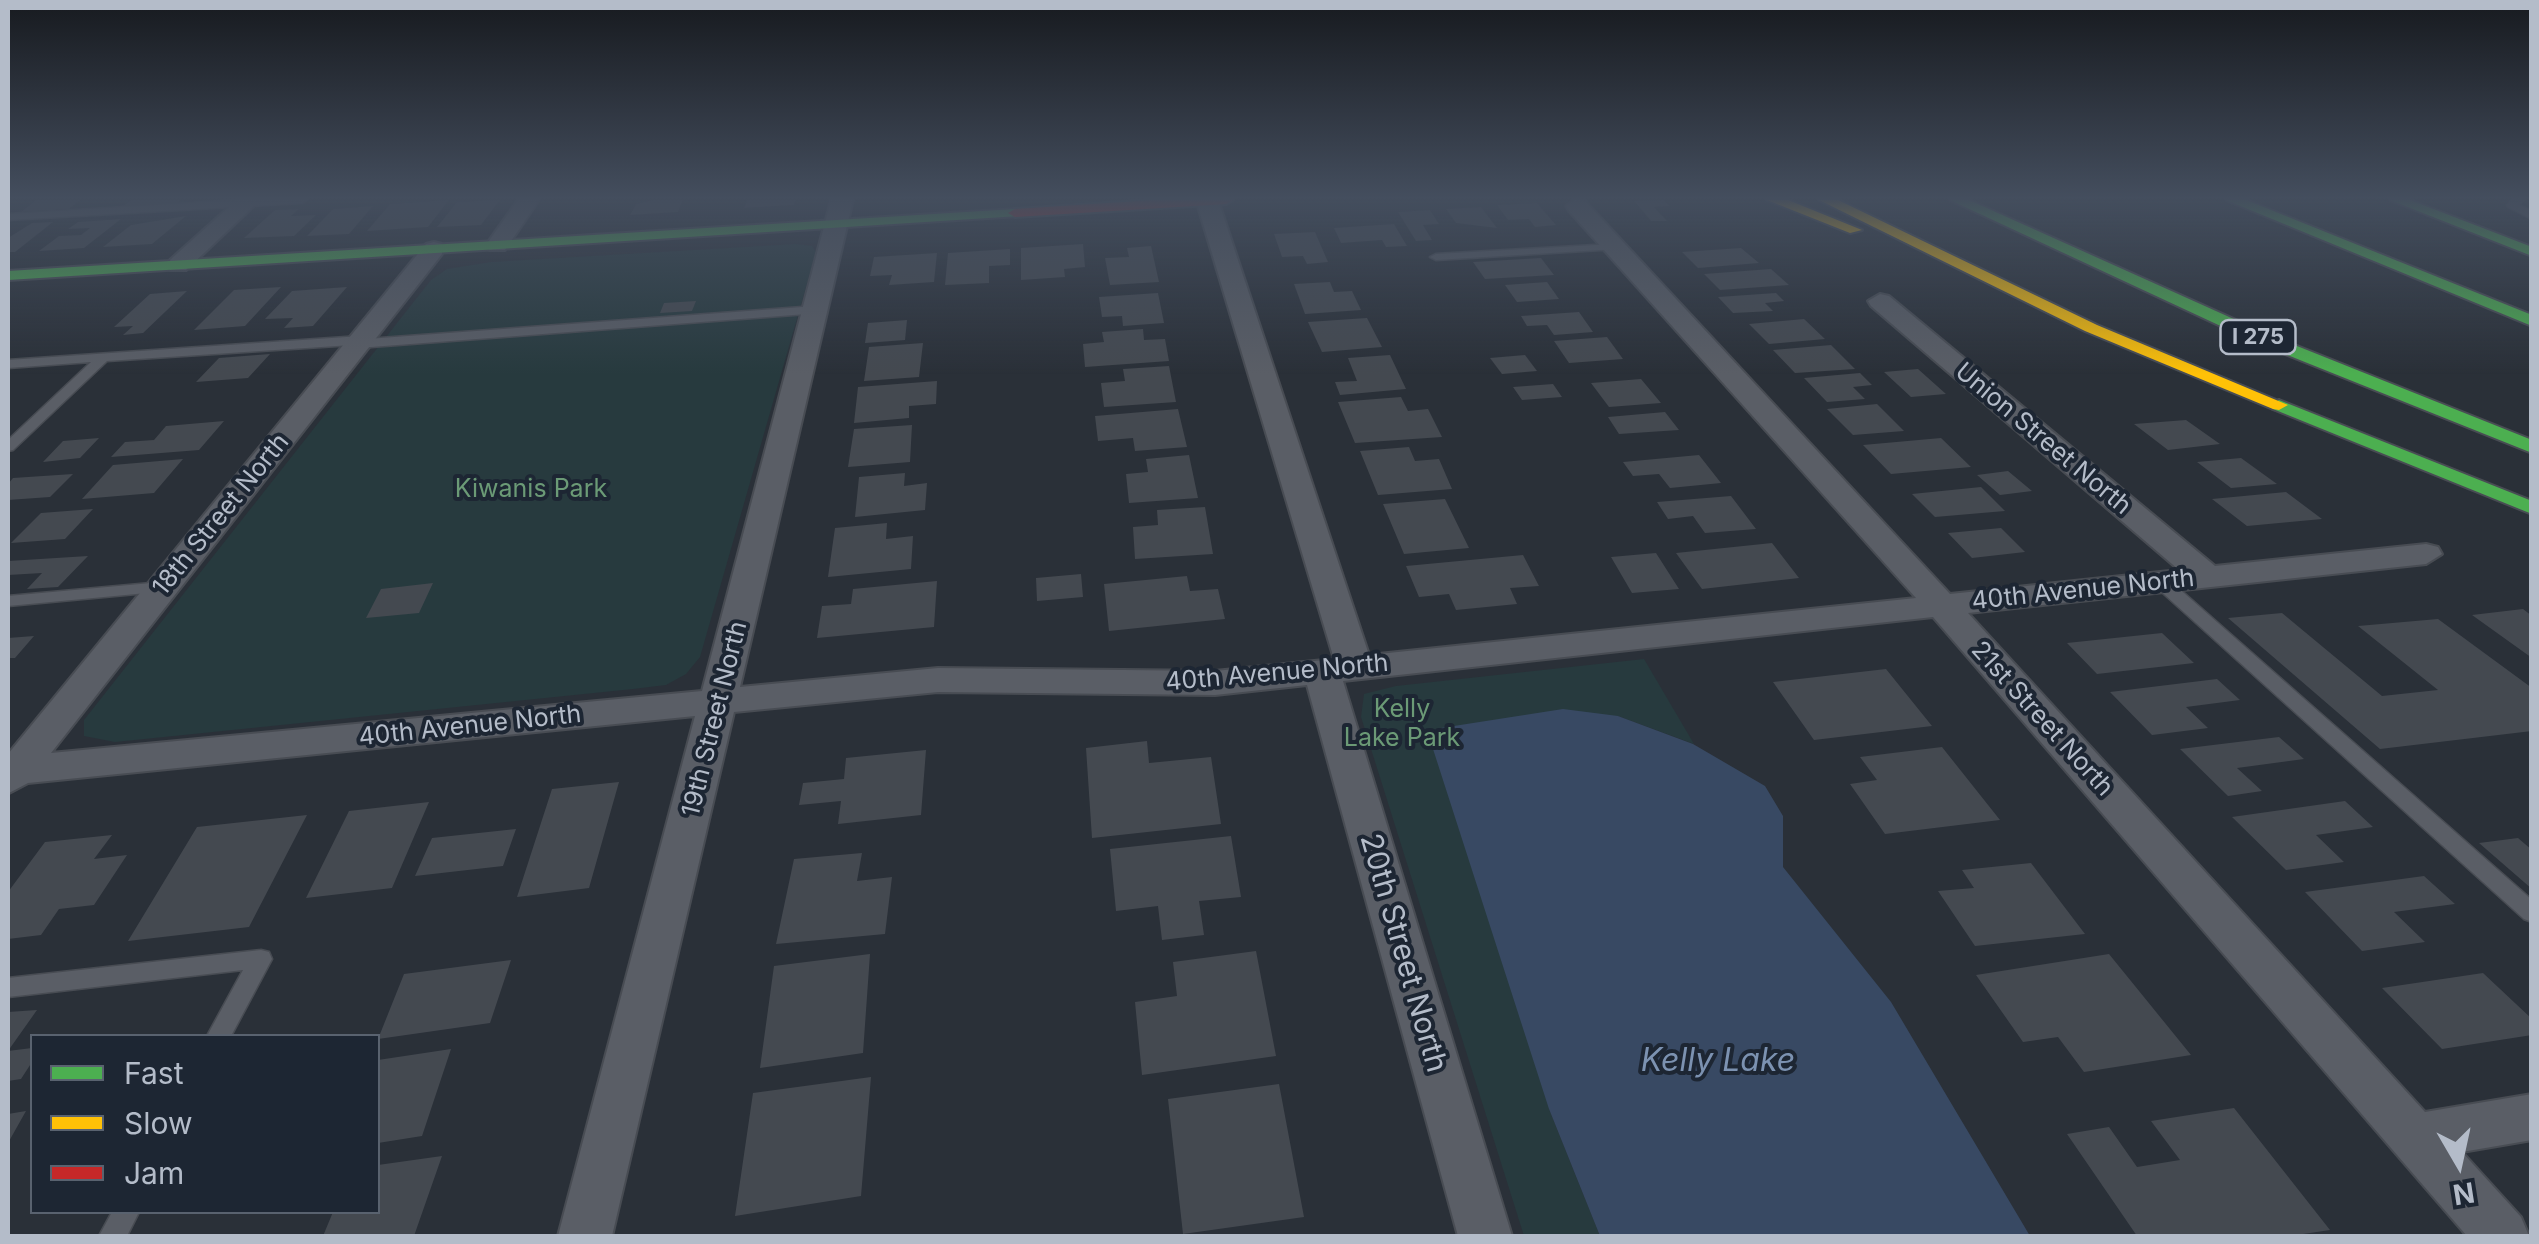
<!DOCTYPE html>
<style>
body{margin:0}
#map{position:relative;width:2539px;height:1244px;overflow:hidden;background:#2a3038;font-family:Inter,sans-serif}
canvas{display:block}
.frame{position:absolute;inset:0;border:10px solid #b4bcc9;pointer-events:none}
.legend{position:absolute;left:30px;top:1034px;width:350px;height:180px;box-sizing:border-box;background:#1d2633;border:2px solid #59626f;margin:0;padding:12px 18px;list-style:none;font-size:30px;color:#b4bcc9}
.legend li{display:flex;align-items:center;gap:20px;height:50px}
.legend b{width:50px;border:2px solid #59626f}
.north{position:absolute;left:2409px;top:1114px;width:100px;height:100px;-webkit-text-stroke:8px #1d2633;paint-order:stroke;rotate:171deg;font-size:28px;font-weight:700;line-height:40px;text-align:center;color:#b4bcc9}
.north::after{content:'';display:block;margin:auto;width:35px;height:45px;background:#b4bcc9;clip-path:polygon(50% 0,100% 100%,50% 72%,0 100%)}
</style>
<div id="map">
<canvas width="2539" height="1244"></canvas>
<div class="frame"></div>
<ul class="legend">
<li><b style="height:12px;background:#4caf50"></b>Fast</li>
<li><b style="height:12px;background:#ffc107"></b>Slow</li>
<li><b style="height:12px;background:#c62828"></b>Jam</li>
</ul>
<div class="north">N</div>
</div>
<script>
const c = document.querySelector('canvas').getContext('2d');
c.lineJoin = 'round';
function paint(path, color) { c.fillStyle = color; c.fill(path, 'evenodd'); }
const toPath = rows => new Path2D(rows.map(r => 'M' + r).join(''));
function stroke(path, color, width, dash) { c.strokeStyle = color; c.lineWidth = width; c.lineCap = dash ? 'butt' : 'round'; c.setLineDash(dash || []); c.stroke(path); }
function drawText(font, color, halo, rows, align = 'center') {
  c.font = font + ' Inter,sans-serif'; c.lineWidth = 8; c.setLineDash([]); c.textBaseline = 'middle'; c.strokeStyle = halo; c.fillStyle = color; for (const [text, x, y, turn = 0] of rows) {
    c.save(); c.translate(x, y); c.rotate((+turn || 0) * Math.PI / 180); c.textAlign = isNaN(turn) ? turn : align; if (halo) c.strokeText(text, 0, 0); c.fillText(text, 0, 0); c.restore();
  }
}
const green = toPath([
 [796,244,812,246,816,252,700,657,686,674,666,685,633,689,115,742,84,736,84,720,431,280,447,269,491,262],
 [1644,659,1694,744,1618,716,1549,1109,1600,1236,1524,1236,1361,717,1364,694,1396,686]
]);
const water = toPath([
 [1563,709,1618,716,1693,744,1765,786,1783,816,1783,867,1891,1002,2030,1236,1600,1236,1549,1109,1433,749,1441,728]
]);
const building = toPath([
 [36,200,80,200,69,209,21,212],
 [131,200,179,200,180,203,123,206],
 [449,200,428,227,367,231,390,204],
 [500,200,481,225,437,227,457,202],
 [653,200,683,200,678,212,630,215,636,204],
 [747,200,796,200,794,205,744,208],
 [1664,200,1670,206,1654,207,1667,221,1651,221,1634,201],
 [1537,203,1556,225,1535,227,1529,219,1508,220,1497,205],
 [373,206,349,234,307,236,333,209],
 [1481,207,1497,228,1456,223,1446,209],
 [299,209,291,216,316,215,294,236,244,238,275,210],
 [1430,210,1439,224,1423,225,1432,240,1416,241,1398,212],
 [186,216,152,244,103,247,131,225],
 [121,219,84,248,39,251,59,236,81,235,90,228,68,229,78,222],
 [53,222,15,252,8,252,8,238,32,223],
 [1394,224,1407,246,1386,247,1382,240,1341,243,1334,228],
 [1315,232,1328,262,1307,264,1303,256,1282,257,1274,234],
 [1083,244,1085,267,1064,269,1065,277,1021,280,1021,248],
 [1151,246,1159,282,1110,285,1105,258,1129,257,1127,248],
 [1741,248,1759,263,1698,268,1682,252],
 [1010,249,1010,265,989,266,989,283,945,285,948,253],
 [937,253,934,282,889,285,892,275,870,276,874,257],
 [1541,258,1554,275,1485,279,1473,262],
 [1771,269,1789,285,1720,290,1704,274],
 [1330,282,1334,292,1352,291,1361,310,1305,314,1294,284],
 [1547,282,1559,299,1517,302,1505,285],
 [281,287,245,326,194,330,234,290],
 [347,287,313,326,284,328,293,318,265,319,292,291],
 [187,291,143,333,123,335,133,326,114,327,150,294],
 [1158,293,1164,323,1123,326,1122,316,1102,317,1099,297],
 [1776,293,1784,301,1765,303,1773,311,1733,313,1718,297],
 [696,301,692,311,660,313,664,303],
 [1579,312,1593,332,1554,335,1547,325,1527,326,1521,316],
 [1367,318,1382,347,1322,352,1308,322],
 [1804,319,1825,339,1769,344,1749,324],
 [907,320,905,340,865,343,868,323],
 [1143,329,1144,340,1165,339,1169,361,1085,367,1083,344,1104,342,1102,332],
 [1607,337,1623,359,1569,363,1554,341],
 [923,343,919,377,864,381,869,347],
 [1831,345,1855,369,1795,373,1773,350],
 [270,354,248,378,196,382,219,358],
 [1390,355,1406,389,1340,395,1335,382,1357,381,1348,358],
 [1525,355,1537,371,1502,374,1490,358],
 [1169,366,1176,402,1104,407,1101,383,1125,381,1123,369],
 [1918,369,1946,394,1911,397,1884,372],
 [1860,373,1872,385,1853,387,1865,399,1827,402,1804,378],
 [1641,379,1661,403,1609,407,1591,383],
 [937,381,936,404,909,406,909,418,854,423,858,387],
 [1553,384,1562,397,1522,400,1513,387],
 [1401,397,1408,411,1428,409,1442,437,1355,443,1338,402],
 [1877,404,1904,431,1853,435,1827,409],
 [1178,409,1187,447,1135,451,1133,438,1098,441,1095,416],
 [1665,412,1679,430,1619,434,1608,417],
 [2186,420,2220,444,2168,450,2134,424],
 [224,421,199,450,111,457,125,442,154,440,166,426],
 [912,425,910,462,848,467,854,429],
 [99,438,80,458,43,462,63,441],
 [1941,438,1971,467,1891,474,1863,445],
 [1409,447,1415,461,1439,459,1452,489,1378,495,1360,451],
 [1189,455,1198,498,1129,503,1126,474,1148,472,1146,459],
 [1699,455,1721,483,1670,488,1659,474,1633,476,1623,462],
 [2241,458,2277,484,2231,488,2197,462],
 [183,459,154,493,82,499,113,465],
 [2008,471,2032,491,2000,495,1977,475],
 [905,473,904,486,927,483,925,510,855,517,859,477],
 [73,474,50,497,8,500,8,484,13,478],
 [1981,487,2005,511,1935,517,1912,494],
 [2286,492,2322,519,2247,526,2212,499],
 [1731,496,1756,529,1705,533,1693,516,1668,519,1657,502],
 [1445,499,1469,548,1404,554,1383,504],
 [1205,507,1213,554,1135,559,1133,527,1158,525,1157,510],
 [93,509,65,539,11,543,41,513],
 [887,523,886,539,913,536,911,569,828,577,835,528],
 [2001,528,2025,552,1972,558,1948,533],
 [1772,543,1799,578,1702,589,1676,553],
 [1656,553,1679,589,1632,593,1611,557],
 [1523,555,1539,586,1510,588,1517,604,1456,610,1449,594,1419,597,1406,566],
 [88,556,58,587,27,589,42,573,8,575,8,561],
 [1081,574,1083,597,1037,601,1036,578],
 [1187,576,1190,591,1218,589,1225,619,1109,631,1104,584],
 [937,581,934,627,817,638,822,606,851,604,853,589],
 [433,583,419,613,366,618,381,589],
 [2523,609,2532,616,2532,658,2472,615],
 [2282,613,2382,696,2438,690,2358,626,2438,619,2532,688,2532,731,2380,749,2228,618],
 [2162,633,2194,663,2097,674,2067,643],
 [34,636,15,658,8,658,8,638],
 [1886,669,1932,726,1814,740,1773,682],
 [2217,679,2240,700,2186,707,2208,728,2152,735,2110,692],
 [2279,737,2304,759,2237,768,2262,791,2228,796,2180,749],
 [1147,741,1149,763,1211,757,1221,824,1092,838,1086,748],
 [1942,747,2000,820,1885,834,1850,784,1877,780,1860,757],
 [926,750,921,815,838,824,841,801,799,805,803,783,844,779,846,758],
 [619,782,589,888,517,897,552,789],
 [2345,801,2373,827,2316,835,2344,862,2286,870,2232,817],
 [429,802,392,888,306,898,349,811],
 [307,815,249,927,128,941,197,827],
 [516,829,503,866,415,876,432,838],
 [112,835,94,859,127,855,94,905,59,909,41,935,8,939,8,892,45,842],
 [1231,836,1241,897,1199,901,1204,935,1162,940,1158,906,1116,911,1110,849],
 [2518,838,2532,850,2532,889,2479,843],
 [862,853,857,881,892,877,885,934,776,944,794,859],
 [2031,863,2085,934,1975,946,1938,891,1974,888,1962,870],
 [2424,876,2455,904,2394,912,2425,942,2362,951,2305,892],
 [1256,951,1276,1056,1142,1075,1135,1002,1177,996,1173,962],
 [870,954,863,1053,760,1068,774,966],
 [2109,954,2191,1055,2084,1072,2058,1037,2023,1042,1976,975],
 [511,960,490,1023,378,1039,404,974],
 [2483,973,2532,1019,2532,1035,2442,1049,2382,988],
 [37,1010,8,1051,32,1048,32,1062,21,1079,8,1081,8,1012],
 [451,1049,422,1136,378,1143,378,1060],
 [871,1077,861,1196,735,1216,753,1093],
 [1279,1084,1304,1217,1183,1234,1168,1099],
 [2234,1108,2330,1230,2290,1236,2137,1236,2067,1134,2109,1127,2137,1167,2180,1160,2151,1121],
 [26,1111,8,1143,8,1114],
 [442,1156,414,1236,323,1236,333,1212,378,1212,378,1165]
]);
const lane = toPath([
 [241,200,307,200,302,203,8,220,8,214,241,200],
 [2512,200,2524,200,2519,205,2532,211,2532,219,2508,207,2507,205,2512,200],
 [1613,244,1619,247,1617,249,1436,260,1430,257,1436,254,1613,244],
 [816,306,820,307,820,313,358,348,352,345,107,361,13,450,8,451,8,440,91,362,8,368,8,360,361,336,367,339,816,306],
 [2161,577,2167,578,2532,900,2532,922,2524,919,2155,586,2153,582,2155,578,2161,577],
 [162,582,170,587,168,591,8,606,8,596,162,582],
 [261,950,269,952,272,959,231,1036,207,1036,243,970,8,997,8,978,261,950],
 [112,1212,139,1212,127,1236,99,1236,112,1212]
]);
const street = toPath([
 [237,200,260,200,186,270,170,270,170,260,237,200],
 [518,200,539,200,505,250,489,250,486,245,518,200],
 [831,200,853,200,740,687,938,668,1215,671,1334,659,1196,200,1218,200,1369,655,1916,598,1569,211,1566,206,1574,200,1585,201,1950,594,2179,570,1871,306,1868,301,1880,294,1889,296,2215,566,2426,544,2438,547,2442,554,2426,564,1968,613,2425,1112,2532,1094,2532,1140,2462,1152,2521,1217,2529,1236,2467,1236,1933,617,1343,681,1512,1236,1458,1236,1307,685,1215,695,938,692,734,712,612,1236,558,1236,695,716,28,783,9,793,8,754,426,244,434,242,442,244,442,254,51,753,702,691,831,200]
]);
const fast = toPath([
 [1950,200,1969,200,2267,334,2532,440,2532,453,2255,342,1950,200],
 [2226,200,2246,200,2532,315,2532,326,2226,200],
 [2390,200,2410,200,2532,247,2532,256,2390,200],
 [1015,209,1022,213,1020,216,8,280,8,271,1015,209],
 [2279,400,2532,501,2532,514,2273,409,2270,405,2279,400]
]);
const slow = toPath([
 [1767,200,1788,200,1862,230,1850,233,1767,200],
 [1819,200,1838,200,2097,325,2288,405,2279,410,2273,409,2085,331,1819,200]
]);
const jam = toPath([
 [1154,200,1233,200,1226,204,1015,217,1008,213,1015,209,1154,200]
]);
const shields = [
 [2258,337,75]
];
const shieldNames = [
 ["I 275",2258,337]
];
const streetNames = [
 ["Union Street North",2043,439,40],
 ["18th Street North",221,515,-51],
 ["40th Avenue North",2083,590,-6],
 ["40th Avenue North",1277,673,-5],
 ["19th Street North",715,719,-76],
 ["21st Street North",2042,719,48],
 ["40th Avenue North",470,726,-6]
];
const parkNames = [
 ["Kiwanis Park",531,489],
 ["Kelly",1402,709],
 ["Lake Park",1402,738]
];
const nearStreetnames = [
 ["20th Street North",1403,953,74]
];
const nearWaternames = [
 ["Kelly Lake",1718,1061]
];
paint(green, '#273a3e');
paint(water, '#384963');
paint(building, '#444950');
stroke(lane, '#484c53', 3);
stroke(street, '#484c53', 4);
stroke(fast, '#484c53', 4);
stroke(slow, '#484c53', 4);
stroke(jam, '#484c53', 4);
paint(lane, '#5a5e66');
paint(street, '#5a5e66');
paint(fast, '#4caf50');
paint(slow, '#ffc107');
paint(jam, '#c62828');
const sky = c.createLinearGradient(0, 0, 0, 374);
sky.addColorStop(0, '#171a1f');
sky.addColorStop(0.53, '#444e5e');
sky.addColorStop(1, '#444e5e00');
c.fillStyle = sky;
c.fillRect(0, 0, 2539, 374);
for (const [x, y, w] of shields) { const box = new Path2D(); box.roundRect(x - w / 2, y - 17, w, 34, 8); c.fillStyle = '#1d2633'; c.fill(box); stroke(box, '#b4bcc9', 2.5); }
drawText('bold 22px', '#b4bcc9', null, shieldNames);
drawText('25px', '#b4bcc9', '#1d2633', streetNames);
drawText('25px', '#6b9a76', '#1d2633', parkNames);
drawText('30px', '#b4bcc9', '#1d2633', nearStreetnames);
drawText('italic 32px', '#7c92b1', '#1d2633', nearWaternames);
</script>
